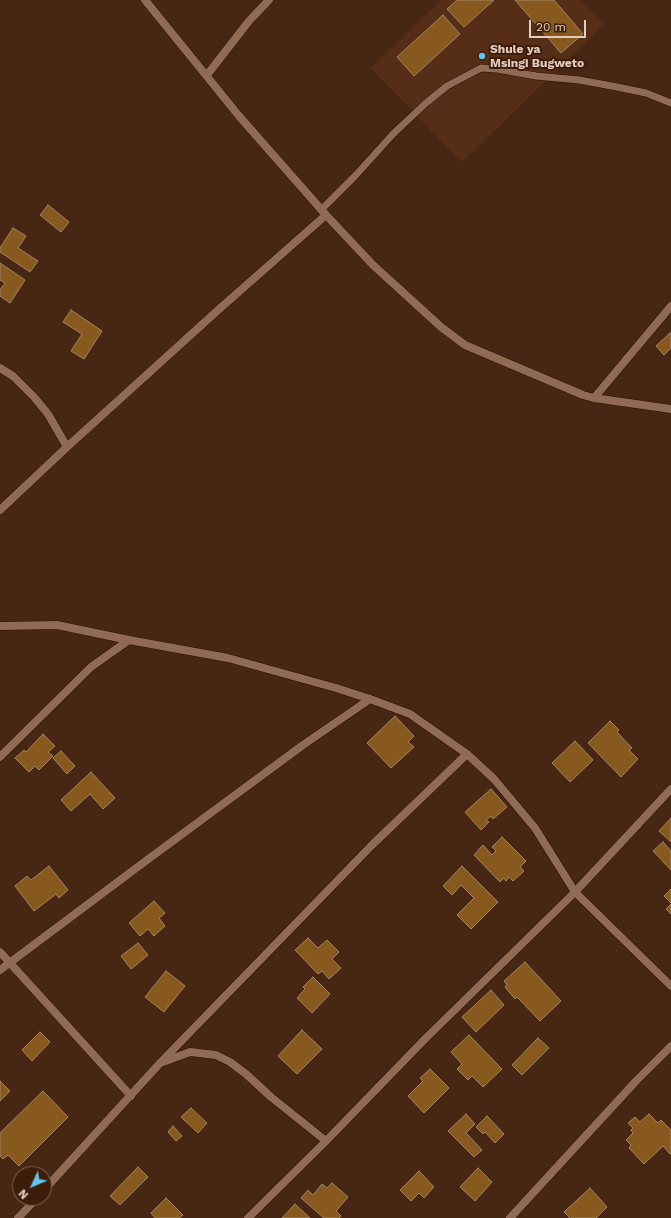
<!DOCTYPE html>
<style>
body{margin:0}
#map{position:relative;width:671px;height:1218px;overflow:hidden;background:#482614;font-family:"Work Sans",sans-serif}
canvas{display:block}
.north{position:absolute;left:12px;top:1166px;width:40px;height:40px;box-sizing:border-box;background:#3d1c0a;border:1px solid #7f6353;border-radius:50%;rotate:226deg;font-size:11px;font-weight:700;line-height:16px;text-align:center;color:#e3cdc1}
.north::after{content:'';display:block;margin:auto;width:14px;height:18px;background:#65c5ee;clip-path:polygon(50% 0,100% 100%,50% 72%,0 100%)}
.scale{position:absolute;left:529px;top:20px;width:57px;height:18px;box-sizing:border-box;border:2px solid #e3cdc1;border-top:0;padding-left:5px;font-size:12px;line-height:14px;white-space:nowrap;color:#e3cdc1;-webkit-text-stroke:3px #3d1c0a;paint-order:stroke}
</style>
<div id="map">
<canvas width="671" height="1218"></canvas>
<div class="north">N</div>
<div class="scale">20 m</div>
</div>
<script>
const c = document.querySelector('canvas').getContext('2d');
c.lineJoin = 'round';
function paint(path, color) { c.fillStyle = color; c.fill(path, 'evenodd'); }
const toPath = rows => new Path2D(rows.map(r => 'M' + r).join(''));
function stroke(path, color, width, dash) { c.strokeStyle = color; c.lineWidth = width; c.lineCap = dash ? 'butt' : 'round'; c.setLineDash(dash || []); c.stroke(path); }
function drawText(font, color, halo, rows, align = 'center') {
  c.font = font + ' "Work Sans",sans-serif'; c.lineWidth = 4; c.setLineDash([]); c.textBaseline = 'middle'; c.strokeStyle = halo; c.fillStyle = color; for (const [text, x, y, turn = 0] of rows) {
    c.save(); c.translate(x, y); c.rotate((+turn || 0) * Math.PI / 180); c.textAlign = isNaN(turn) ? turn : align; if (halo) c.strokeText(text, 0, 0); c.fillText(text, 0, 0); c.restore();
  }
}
const built = toPath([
 [441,0,581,0,605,24,462,162,371,68]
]);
const building = toPath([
 [457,0,494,0,464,27,447,9,457,0],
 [515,0,554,0,583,34,561,53,515,0],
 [443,15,460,34,414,76,397,57,443,15],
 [48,205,69,222,61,232,40,215,48,205],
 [13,228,26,236,18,248,38,261,30,272,0,252,0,248,13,228],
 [0,263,25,280,10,303,0,296,0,290,5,283,0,280,0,263],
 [71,310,102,331,84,359,71,351,82,334,63,322,71,310],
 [670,333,671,334,671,348,664,355,656,346,670,333],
 [395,716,414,736,408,742,414,747,391,768,367,743,395,716],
 [610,721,619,730,617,732,632,748,629,750,638,759,621,777,588,743,610,721],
 [43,734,55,746,48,752,53,756,39,770,35,766,29,772,15,758,24,750,26,752,43,734],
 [575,741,593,760,570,782,552,763,575,741],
 [61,751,75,766,67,774,53,758,61,751],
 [91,772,115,798,103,809,90,794,71,811,61,800,91,772],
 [491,789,507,807,493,819,491,816,486,820,489,822,481,830,465,812,491,789],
 [671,818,671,842,659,831,671,818],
 [502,837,526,861,520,867,524,871,513,881,509,877,506,881,504,878,500,882,474,855,483,845,492,855,496,851,492,847,502,837],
 [663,842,671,851,671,870,653,851,663,842],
 [49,866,68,890,59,898,56,894,34,911,15,886,27,876,31,880,49,866],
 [462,866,498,902,471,929,457,915,474,898,461,885,452,895,443,886,462,866],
 [671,889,671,903,664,896,671,889],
 [154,901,165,913,159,918,165,926,154,936,148,929,140,936,129,923,154,901],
 [671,904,671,914,666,909,671,904],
 [308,938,318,948,327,940,339,952,332,959,341,968,329,979,322,971,318,974,295,950,308,938],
 [138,943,148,955,131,969,121,956,138,943],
 [525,962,561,1001,540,1021,517,997,515,999,505,987,507,985,504,981,525,962],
 [166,971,185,986,164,1012,145,997,166,971],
 [313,977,330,994,312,1013,297,998,305,989,303,987,313,977],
 [491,990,504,1005,476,1032,462,1017,491,990],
 [302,1030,322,1049,297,1074,278,1056,302,1030],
 [40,1032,50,1042,32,1061,22,1050,40,1032],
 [469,1035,502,1069,483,1087,472,1076,468,1080,457,1069,462,1064,451,1052,469,1035],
 [538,1038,549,1048,522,1075,512,1065,538,1038],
 [430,1069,449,1088,424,1113,408,1096,423,1081,420,1078,430,1069],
 [0,1081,10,1091,0,1101,0,1081],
 [43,1091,68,1117,19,1166,8,1155,3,1159,0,1156,0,1133,43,1091],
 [191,1108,207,1123,198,1133,181,1117,191,1108],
 [466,1114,475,1124,466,1133,482,1150,474,1157,448,1131,466,1114],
 [649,1114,658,1123,661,1120,671,1130,671,1154,670,1154,663,1146,644,1164,629,1148,631,1145,626,1140,633,1133,631,1130,633,1128,628,1123,635,1117,640,1122,649,1114],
 [487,1116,504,1134,495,1143,485,1132,483,1134,476,1127,487,1116],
 [173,1126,182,1136,176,1141,168,1132,173,1126],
 [138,1167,148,1177,120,1205,110,1196,138,1167],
 [478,1168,492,1182,475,1201,460,1187,478,1168],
 [419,1171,434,1187,424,1198,419,1193,411,1201,400,1190,419,1171],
 [332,1183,348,1197,336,1211,341,1216,339,1218,324,1218,301,1198,308,1190,313,1195,322,1184,327,1188,332,1183],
 [590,1188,607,1207,596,1218,570,1218,564,1212,590,1188],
 [166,1198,183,1215,179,1218,155,1218,151,1213,166,1198],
 [295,1204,310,1218,282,1218,295,1204]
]);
const service = toPath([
 [321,210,356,175,393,134,426,103,447,86,481,68,497,69,536,76,579,80,612,86,646,93,671,103]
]);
const minor = toPath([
 [145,0,239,116,326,215,373,265,441,327,465,345,583,395,594,398,671,409],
 [207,75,249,21,269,0],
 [0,368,13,376,34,397,48,414,67,447],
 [594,398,671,306],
 [0,510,67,447,217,311,326,215],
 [0,626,57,625,129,640,228,658,336,688,370,699,410,714,467,754,494,779,535,828,575,892,671,986],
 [0,757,91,667,129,640],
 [0,952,131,1096],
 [0,970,147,860,303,745,370,699],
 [163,1062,190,1052,216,1055,230,1062,246,1074,271,1097,326,1141],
 [44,1190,161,1062,372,845,467,754],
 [18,1218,37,1198],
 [248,1218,326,1141,425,1039,575,892,671,789],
 [510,1218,637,1080,671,1046]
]);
const markers = [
 [482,56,4,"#65c5ee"]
];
const poiNames = [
 ["Shule ya",490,49],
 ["Msingi Bugweto",490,63]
];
paint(built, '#562e18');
paint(building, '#87591f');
stroke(building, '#a38565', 1);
stroke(service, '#2c0e00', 8);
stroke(minor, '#2c0e00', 9);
stroke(service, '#916a56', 7);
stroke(minor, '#916a56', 8);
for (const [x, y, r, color] of markers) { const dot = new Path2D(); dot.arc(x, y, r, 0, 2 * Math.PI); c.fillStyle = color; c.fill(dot); stroke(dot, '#3d1c0a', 1.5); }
drawText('bold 12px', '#e3cdc1', '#3d1c0a', poiNames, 'left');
</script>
